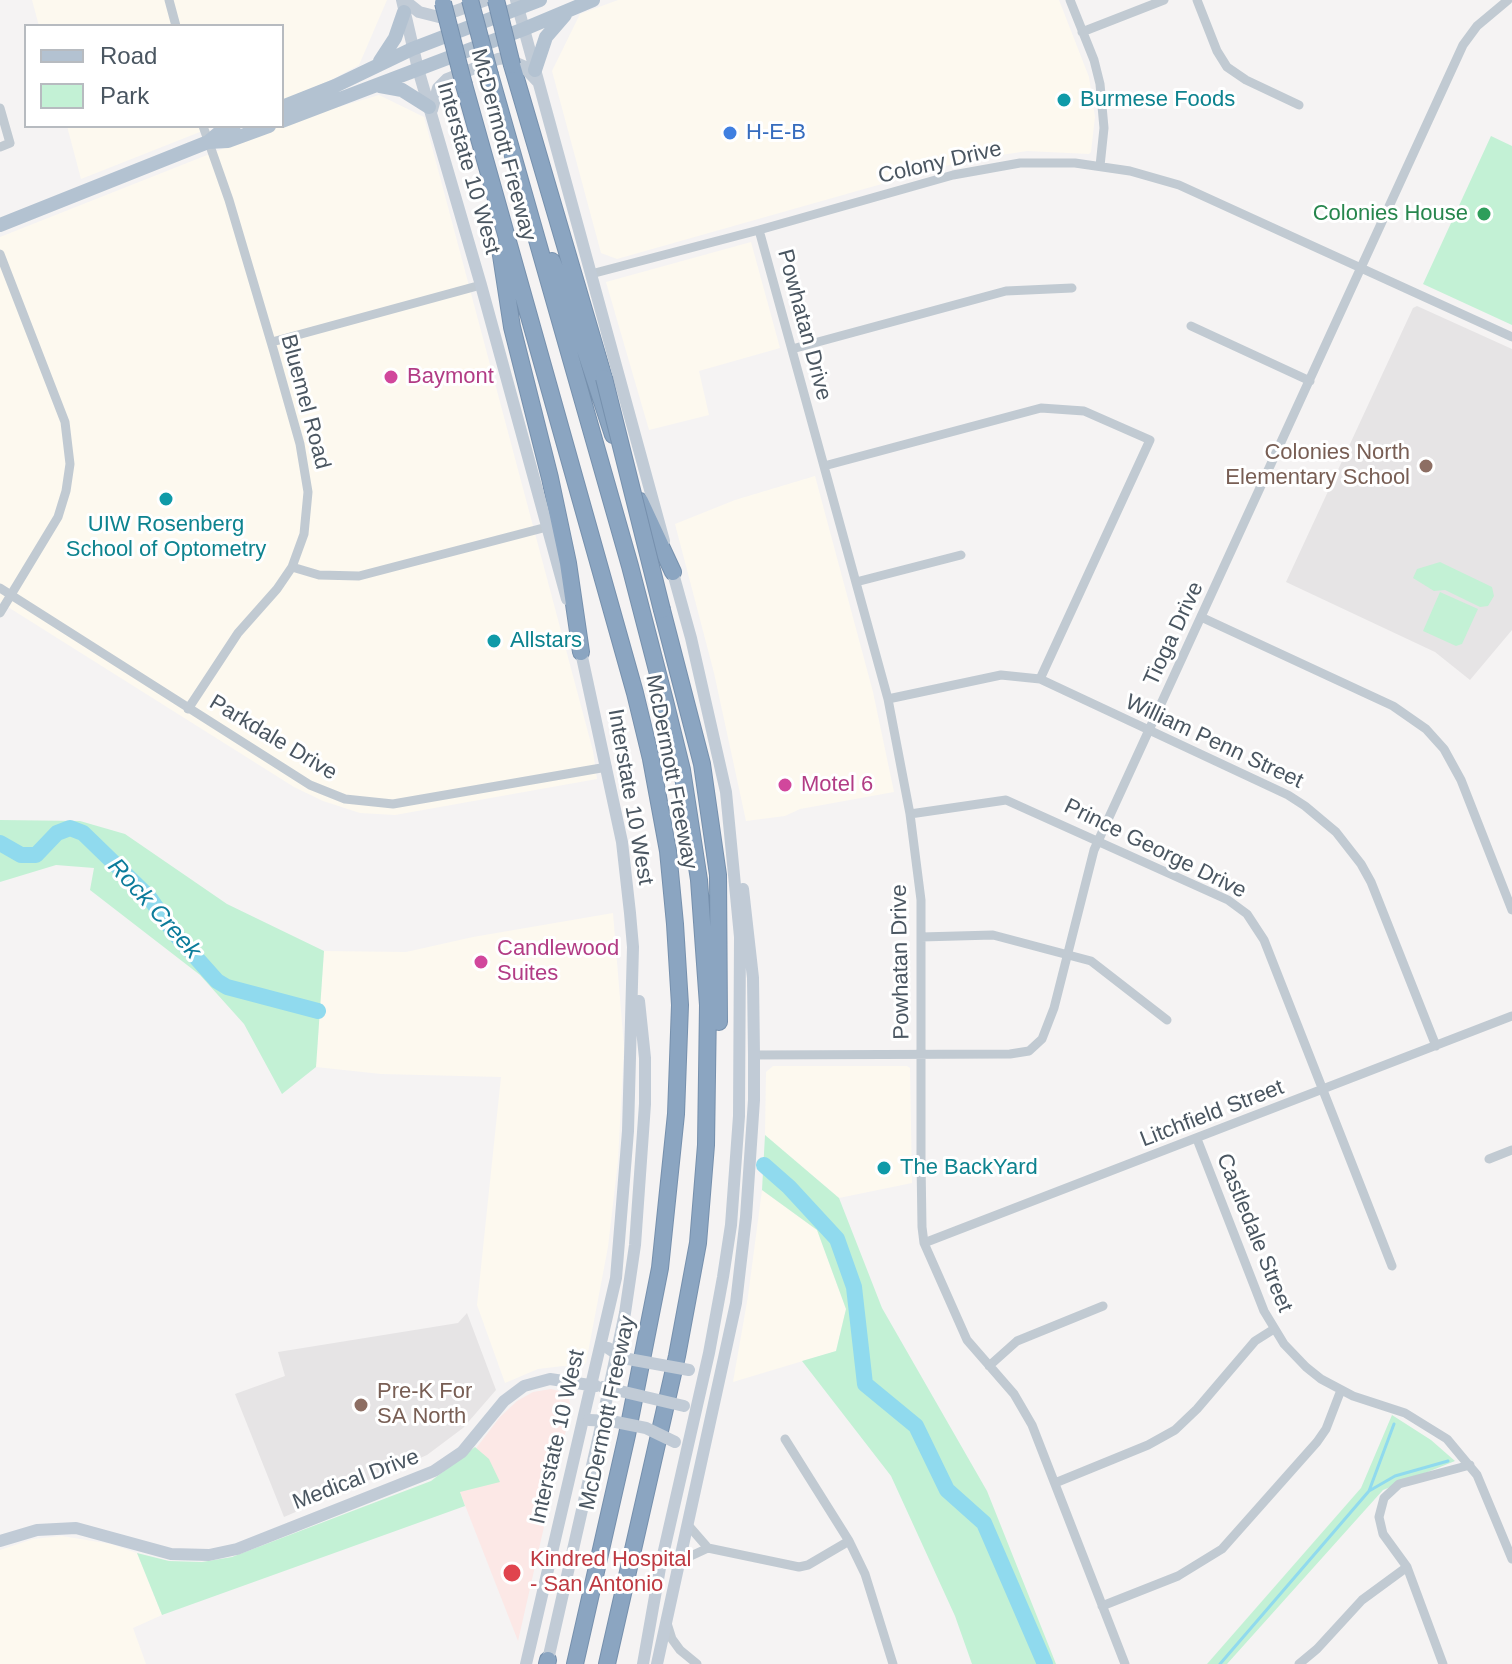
<!DOCTYPE html>
<style>
body{margin:0}
#map{position:relative;width:1512px;height:1664px;overflow:hidden;background:#f5f3f3;font-family:Arial,sans-serif}
canvas{display:block}
.legend{position:absolute;left:24px;top:24px;width:260px;height:104px;box-sizing:border-box;background:#fff;border:2px solid #b7bbc0;margin:0;padding:10px 14px;list-style:none;font-size:24px;color:#4a5661}
.legend li{display:flex;align-items:center;gap:16px;height:40px}
.legend b{width:40px;border:2px solid #b7bbc0}
</style>
<div id="map">
<canvas width="1512" height="1664"></canvas>
<ul class="legend">
<li><b style="height:10px;background:#b3c2d1"></b>Road</li>
<li><b style="height:22px;background:#c3f1d5"></b>Park</li>
</ul>
</div>
<script>
const c = document.querySelector('canvas').getContext('2d');
c.lineJoin = 'round';
function paint(path, color) { c.fillStyle = color; c.fill(path, 'evenodd'); }
const toPath = rows => new Path2D(rows.map(r => 'M' + r).join(''));
function stroke(path, color, width, dash) { c.strokeStyle = color; c.lineWidth = width; c.lineCap = dash ? 'butt' : 'round'; c.setLineDash(dash || []); c.stroke(path); }
function drawText(font, color, halo, rows, align = 'center') {
  c.font = font + ' Arial,sans-serif'; c.lineWidth = 6; c.setLineDash([]); c.textBaseline = 'middle'; c.strokeStyle = halo; c.fillStyle = color; for (const [text, x, y, turn = 0] of rows) {
    c.save(); c.translate(x, y); c.rotate((+turn || 0) * Math.PI / 180); c.textAlign = isNaN(turn) ? turn : align; if (halo) c.strokeText(text, 0, 0); c.fillText(text, 0, 0); c.restore();
  }
}
const commercial = toPath([
 [32,0,387,0,359,65,329,81,282,100,282,26,39,26],
 [618,0,1059,0,1089,77,1095,117,1091,152,1089,154,1027,151,963,161,617,259,601,253,552,71,580,14],
 [379,95,424,117,593,751,597,779,395,815,360,813,323,801,294,787,0,602,0,237,298,119],
 [67,126,215,126,81,179],
 [751,242,780,348,699,371,709,415,649,430,606,282],
 [815,476,873,692,894,792,800,809,785,816,746,821,714,673,675,524,735,500],
 [613,913,624,1047,618,1161,608,1247,586,1363,578,1368,563,1366,538,1369,505,1383,477,1305,501,1077,381,1074,316,1067,324,951,406,952,473,937],
 [773,1066,907,1066,910,1068,912,1183,839,1198,765,1135,766,1072],
 [762,1190,817,1230,846,1309,836,1351,733,1382,748,1296],
 [62,1536,111,1544,137,1553,162,1615,133,1628,146,1664,0,1664,0,1550,33,1539]
]);
const education = toPath([
 [1417,306,1512,349,1512,630,1470,680,1435,652,1286,582,1413,308],
 [467,1313,496,1390,463,1428,427,1455,284,1517,235,1394,285,1376,278,1352,458,1323]
]);
const medical = toPath([
 [551,1389,564,1392,569,1399,571,1408,518,1641,454,1477,500,1417,517,1401,533,1392]
]);
const green = toPath([
 [1491,136,1512,146,1512,325,1423,284],
 [1440,562,1492,587,1494,596,1488,606,1480,607,1445,590,1434,591,1413,578,1417,569],
 [1440,592,1478,609,1462,644,1456,646,1423,631],
 [0,820,80,821,125,834,227,904,324,951,316,1067,282,1094,244,1024,200,975,90,890,94,868,56,865,0,882],
 [765,1135,839,1198,882,1308,987,1491,1056,1664,972,1664,955,1616,891,1476,802,1361,836,1351,846,1309,817,1230,762,1190],
 [1392,1415,1431,1440,1455,1461,1383,1490,1227,1664,1207,1664,1361,1488],
 [475,1447,489,1459,500,1482,460,1492,465,1506,162,1615,137,1553,169,1561,202,1562,232,1557,431,1481]
]);
const stream = toPath([
 [1369,1491,1395,1476,1448,1461],
 [1220,1664,1369,1491,1394,1424]
]);
const river = toPath([
 [0,843,21,855,36,855,57,833,70,828,83,833,149,897,175,934,217,981,227,987,318,1011],
 [764,1165,789,1187,837,1239,854,1287,865,1384,916,1426,947,1490,984,1523,1045,1664]
]);
const street = toPath([
 [169,0,176,26],
 [1070,0,1094,60,1100,84,1104,128,1100,166],
 [1197,0,1217,51,1227,67,1246,80,1299,105],
 [1082,32,1164,0],
 [0,108,10,143,0,147],
 [759,230,888,699,910,814,921,900,921,1161,922,1227,924,1243,967,1340,1014,1394,1032,1425,1125,1664],
 [0,254,65,422,70,464,66,491,58,517,0,613],
 [591,274,759,230,953,175,1020,163,1075,163,1130,171,1179,185,1512,337],
 [1191,326,1310,381],
 [272,342,481,285],
 [792,349,1006,291,1072,288],
 [824,466,1041,408,1084,411,1150,440,1040,679],
 [292,567,319,575,359,576,547,527],
 [856,582,961,555],
 [0,588,310,785,345,799,393,804,607,767],
 [1201,617,1393,706,1426,729,1444,749,1461,780,1512,910],
 [888,699,1001,675,1040,679,1288,795,1305,806,1336,832,1361,864,1371,882,1436,1046],
 [188,709,238,633,277,589,292,567,304,534,308,492,300,444,274,352,229,200,203,126],
 [910,814,1006,800,1228,900,1247,914,1264,940,1392,1266],
 [921,937,993,935,1091,961,1167,1020],
 [754,1055,1010,1054,1029,1051,1042,1039,1054,1008,1094,850,1463,45,1477,26,1508,0],
 [1197,1139,1264,1311,1284,1344,1306,1367,1321,1379,1353,1396,1405,1413,1447,1439,1477,1475,1512,1559],
 [1489,1159,1512,1150],
 [924,1243,1512,1016],
 [989,1366,1017,1341,1103,1306],
 [785,1439,849,1541,865,1574,893,1664],
 [1055,1483,1148,1445,1175,1430,1197,1409,1255,1341,1274,1329],
 [708,1548,799,1567,808,1565,849,1541],
 [680,1561,708,1548,688,1525],
 [1102,1606,1178,1576,1222,1549,1317,1442,1326,1429,1341,1390],
 [667,1623,672,1639,680,1650,697,1664],
 [1299,1664,1317,1649,1362,1600,1407,1567],
 [1443,1664,1407,1567,1383,1534,1379,1517,1384,1498,1399,1484,1470,1465]
]);
const secondary = toPath([
 [402,0,418,69,481,285,567,599],
 [404,0,419,12,439,17,486,0],
 [516,0,664,541],
 [432,110,438,88,447,79,498,59,505,58,523,66,537,81],
 [0,1541,37,1530,76,1528,171,1554,209,1555,237,1549,434,1471,462,1452,504,1401,524,1386,550,1379,596,1386],
 [526,1664,616,1278,628,1131,633,947,630,913,622,842,579,643],
 [547,1664,599,1435,625,1313,635,1245,645,1104,645,1058,639,1001],
 [643,1664,660,1568,709,1353,723,1277,731,1225,739,1116,740,937,726,792,691,638,671,566],
 [657,1664,736,1303,746,1217,754,1100,754,1055,753,978,743,889]
]);
const primary = toPath([
 [380,61,395,38,404,12],
 [535,70,546,37,565,15],
 [380,86,402,90,429,107],
 [282,107,335,86,412,49,540,0],
 [282,121,524,29,593,0],
 [208,142,228,141,269,126],
 [0,225,208,142,221,131,234,126]
]);
const highway = toPath([
 [512,65,604,378],
 [490,75,630,566,665,701,682,770,699,880,708,1005,706,1145,698,1243,677,1356,607,1664],
 [464,85,635,693,651,759,668,851,675,924,680,1005,676,1114,660,1268,627,1435,575,1664],
 [500,249,512,327,550,478,568,563,581,652],
 [552,261,569,301,613,435],
 [640,501,673,572],
 [662,610,702,764,718,875,719,1022],
 [547,1664,548,1660]
]);
const secondaryBridge = toPath([
 [608,1348,623,1358,689,1370],
 [603,1387,684,1406],
 [589,1420,611,1421,646,1428,675,1442]
]);
const highwayBridge = toPath([
 [470,0,490,75],
 [496,0,512,65],
 [443,3,464,85],
 [604,378,662,610]
]);
const markers = [
 [1064,100,8,"#0f9aa8"],
 [730,133,8,"#3f7fe0"],
 [1484,214,8,"#2e9e5b"],
 [391,377,8,"#d1479c"],
 [1426,466,8,"#8d6e63"],
 [166,499,8,"#0f9aa8"],
 [494,641,8,"#0f9aa8"],
 [785,785,8,"#d1479c"],
 [481,962,8,"#d1479c"],
 [884,1168,8,"#0f9aa8"],
 [361,1405,8,"#8d6e63"],
 [512,1573,10,"#e0444e"]
];
const cultureNames = [
 ["Burmese Foods",1080,100],
 ["UIW Rosenberg",166,525,"center"],
 ["School of Optometry",166,550,"center"],
 ["Allstars",510,641],
 ["The BackYard",900,1168]
];
const shopNames = [
 ["H-E-B",746,133]
];
const streetNames = [
 ["McDermott Freeway",503,145,75],
 ["Colony Drive",940,163,-13],
 ["Interstate 10 West",468,168,74],
 ["Powhatan Drive",804,325,75],
 ["Bluemel Road",305,402,75],
 ["Tioga Drive",1174,634,-65],
 ["Parkdale Drive",273,738,31],
 ["William Penn Street",1214,742,25],
 ["McDermott Freeway",671,772,79],
 ["Interstate 10 West",630,797,80],
 ["Prince George Drive",1155,849,26],
 ["Powhatan Drive",901,962,-91],
 ["Litchfield Street",1212,1114,-21],
 ["Castledale Street",1254,1233,68],
 ["McDermott Freeway",608,1413,-78],
 ["Interstate 10 West",558,1437,-77],
 ["Medical Drive",356,1480,-21]
];
const leisureNames = [
 ["Colonies House",1468,214]
];
const hotelNames = [
 ["Baymont",407,377],
 ["Motel 6",801,785],
 ["Candlewood",497,949],
 ["Suites",497,974]
];
const educationNames = [
 ["Colonies North",1410,453],
 ["Elementary School",1410,478],
 ["Pre-K For",377,1392,"left"],
 ["SA North",377,1417,"left"]
];
const healthNames = [
 ["Kindred Hospital",530,1560],
 ["- San Antonio",530,1585]
];
const waterNames = [
 ["Rock Creek",154,909,48]
];
paint(commercial, '#fdf9ef');
paint(education, '#e6e4e5');
paint(medical, '#fce8e6');
paint(green, '#c3f1d5');
stroke(stream, '#90daee', 3);
stroke(river, '#90daee', 16);
stroke(highway, '#7690ad', 18);
stroke(street, '#c1cad2', 9);
stroke(secondary, '#c1cbd6', 12);
stroke(primary, '#b3c2d1', 14);
stroke(highway, '#8ba5c1', 16);
stroke(highwayBridge, '#7690ad', 18, []);
stroke(secondaryBridge, '#c1cbd6', 12);
stroke(highwayBridge, '#8ba5c1', 16);
for (const [x, y, r, color] of markers) { const dot = new Path2D(); dot.arc(x, y, r, 0, 2 * Math.PI); c.fillStyle = color; c.fill(dot); stroke(dot, '#fff', 3); }
drawText('22px', '#0d838f', '#fff', cultureNames, 'left');
drawText('22px', '#366cbe', '#fff', shopNames, 'left');
drawText('22px', '#4a5661', '#fff', streetNames);
drawText('22px', '#27864d', '#fff', leisureNames, 'right');
drawText('22px', '#b23c85', '#fff', hotelNames, 'left');
drawText('22px', '#785e54', '#fff', educationNames, 'right');
drawText('22px', '#be3a42', '#fff', healthNames, 'left');
drawText('italic 24px', '#0c7c9b', '#fff', waterNames);
</script>
